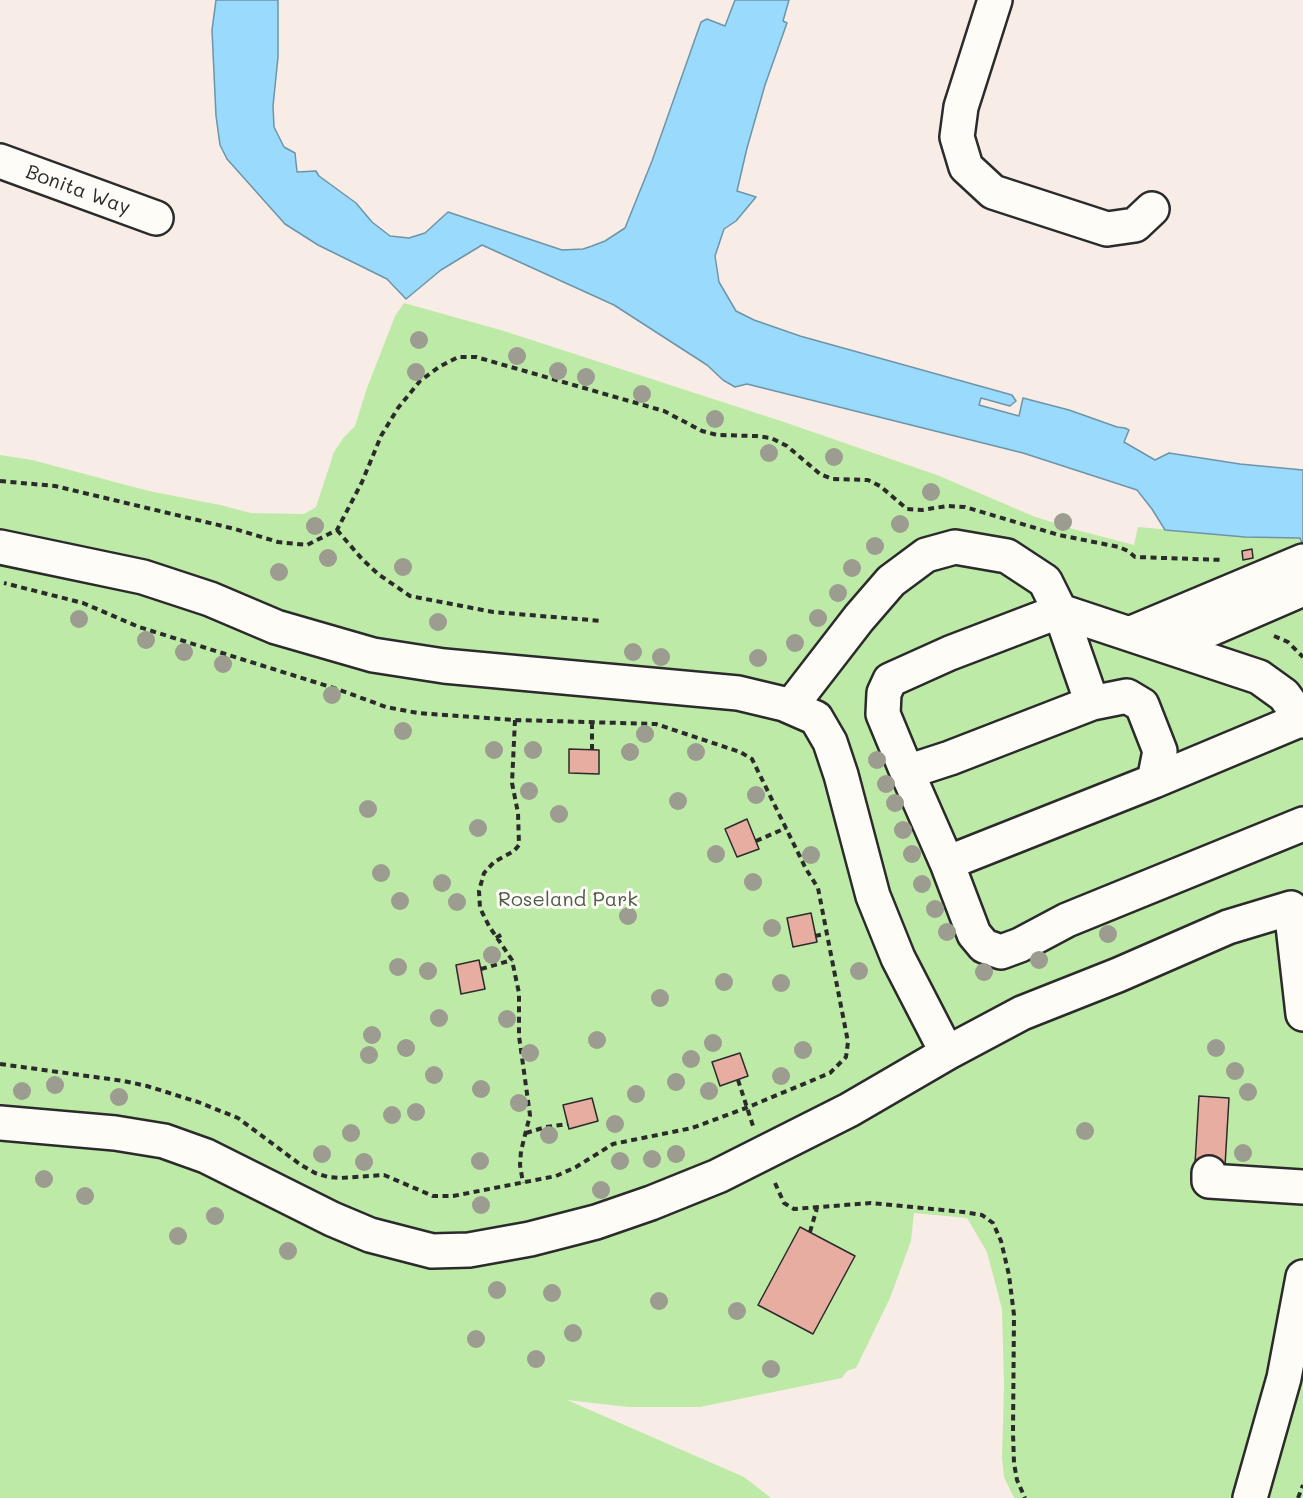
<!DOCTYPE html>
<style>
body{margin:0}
canvas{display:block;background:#f8ece6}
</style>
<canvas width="1303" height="1498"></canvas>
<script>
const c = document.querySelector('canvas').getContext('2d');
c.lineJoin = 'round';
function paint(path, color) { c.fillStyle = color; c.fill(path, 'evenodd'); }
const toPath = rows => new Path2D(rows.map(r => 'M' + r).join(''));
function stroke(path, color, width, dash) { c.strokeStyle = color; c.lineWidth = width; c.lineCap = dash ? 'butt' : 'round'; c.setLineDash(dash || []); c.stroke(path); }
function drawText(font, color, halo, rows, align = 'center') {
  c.font = font + ' Mali,sans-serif'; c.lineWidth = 6; c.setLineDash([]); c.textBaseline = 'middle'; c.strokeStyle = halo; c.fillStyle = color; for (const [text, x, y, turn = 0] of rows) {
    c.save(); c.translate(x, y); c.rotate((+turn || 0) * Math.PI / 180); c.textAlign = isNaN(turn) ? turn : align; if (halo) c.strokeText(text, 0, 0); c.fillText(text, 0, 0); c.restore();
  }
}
const green = toPath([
 [404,303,504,331,784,422,937,475,1033,516,1073,529,1134,545,1138,527,1245,537,1300,538,1303,546,1303,1498,1014,1498,1004,1477,1002,1458,1004,1386,1002,1309,987,1252,967,1218,914,1213,911,1241,890,1298,856,1368,847,1371,842,1378,700,1407,628,1407,567,1400,744,1477,771,1498,0,1498,0,455,32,460,149,491,220,505,251,513,304,514,316,507,334,452,344,437,355,426,367,388,395,316]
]);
const water = toPath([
 [216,0,278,0,278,57,273,106,274,127,284,147,295,153,297,172,316,171,319,176,356,203,372,222,390,236,409,238,425,233,448,212,562,250,583,249,592,246,605,241,625,228,652,161,701,22,707,19,725,26,735,0,789,0,783,21,787,23,765,85,747,148,737,191,756,197,736,221,724,229,715,256,719,282,736,311,754,320,800,336,1012,395,1016,401,1010,406,981,398,979,405,1019,416,1023,398,1069,410,1117,427,1125,428,1129,430,1124,442,1155,460,1169,453,1240,464,1303,470,1303,546,1300,538,1245,537,1165,530,1152,509,1137,490,1023,453,747,384,735,387,723,380,707,365,614,305,482,245,441,270,406,299,387,279,318,245,285,224,227,159,220,145,216,116,212,30,216,0]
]);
const building = toPath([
 [1252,549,1253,558,1243,560,1242,551,1252,549],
 [569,749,599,750,599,774,569,773,569,749],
 [747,819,759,849,737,857,725,829,747,819],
 [811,913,817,942,793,947,787,918,811,913],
 [479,960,485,989,461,994,456,965,479,960],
 [740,1053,748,1076,720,1086,712,1062,740,1053],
 [1199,1096,1229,1098,1225,1166,1195,1164,1199,1096],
 [592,1098,598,1121,569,1129,563,1105,592,1098],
 [800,1227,855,1256,813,1334,758,1305,800,1227]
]);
const path = toPath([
 [0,481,55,486,235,529,278,542,307,545,337,530,362,482,381,436,398,408,420,381,439,367,458,357,476,357,664,411,702,431,717,435,756,436,771,438,787,446,820,474,832,479,868,480,880,486,907,509,922,510,947,506,965,507,1059,535,1119,547,1128,551,1135,557,1224,560],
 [337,530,362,559,378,574,410,596,493,612,602,621],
 [1274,636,1288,642,1303,657],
 [515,720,512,783,518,813,519,845,514,851,494,862,484,873,479,891,480,908,489,926,512,960,519,993,519,1036,530,1115,521,1151,520,1165,523,1183],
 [592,750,592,723],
 [756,841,786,828],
 [815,936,825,934],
 [496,938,504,933],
 [481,969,512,960],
 [0,1064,124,1081,147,1086,198,1102,238,1118,301,1165,315,1173,328,1177,340,1178,384,1175,433,1196,453,1196,556,1176,576,1167,613,1144,692,1128,746,1108,830,1073,846,1057,848,1042,818,888,806,869,752,759,740,752,656,724,515,720,418,713,386,707,337,689,139,627,83,603,4,583],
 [738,1080,753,1126],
 [526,1133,546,1127,568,1124],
 [775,1183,784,1203,794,1209,871,1203,963,1212,982,1215,993,1223,1001,1241,1009,1275,1014,1315,1013,1433,1014,1463,1017,1480,1025,1498],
 [810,1232,817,1208],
 [1298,1498,1303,1485]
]);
const minor = toPath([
 [995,0,961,107,957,137,966,167,993,192,1107,229,1135,225,1152,209],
 [0,161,156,218],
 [0,547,143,577,210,599,276,627,373,655,444,666,738,693,784,704,816,718,830,742,841,775,873,896,898,958,947,1053,849,1110,718,1176,651,1203,596,1222,530,1239,469,1250,432,1251,370,1235,332,1219,206,1156,164,1141,115,1133,0,1123],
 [1129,634,1303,561],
 [1169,647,1303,589],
 [791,706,859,618,891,581,926,555,955,547,1007,556,1045,581,1060,611,1092,703],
 [1303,721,1284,695,1259,677,1060,611,950,653,890,680,884,693,883,714,907,772,950,758,1092,703,1127,696,1142,705,1160,751,1154,781,947,863,974,934,984,946,1001,952,1020,945,1067,920,1303,824],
 [907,772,947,863],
 [1154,781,1302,719],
 [947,1053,1022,1013,1118,975,1228,927,1291,908,1303,1014],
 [1209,1173,1209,1181,1303,1187],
 [1250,1498,1284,1378,1303,1277]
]);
const trees = [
 [419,340],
 [517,356],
 [558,371],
 [416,372],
 [586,377],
 [642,394],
 [715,419],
 [769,453],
 [834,457],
 [931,492],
 [1063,522],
 [900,524],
 [315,526],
 [875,546],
 [328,558],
 [403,567],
 [852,568],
 [279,572],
 [838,593],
 [818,618],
 [79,619],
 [438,622],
 [146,640],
 [795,643],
 [184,652],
 [633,652],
 [661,657],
 [758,658],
 [223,664],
 [332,695],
 [403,731],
 [645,734],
 [494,750],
 [533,750],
 [630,752],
 [696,752],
 [877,760],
 [886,784],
 [529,791],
 [756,795],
 [678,801],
 [895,803],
 [368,809],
 [559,814],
 [478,828],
 [903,830],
 [716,854],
 [912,854],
 [811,855],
 [381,873],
 [753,882],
 [442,883],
 [922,884],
 [400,901],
 [457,902],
 [935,909],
 [628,916],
 [772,928],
 [947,932],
 [1108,934],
 [492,955],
 [1039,960],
 [398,967],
 [428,971],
 [859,971],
 [984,972],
 [724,982],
 [781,983],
 [660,998],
 [439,1018],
 [507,1019],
 [372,1035],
 [597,1040],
 [713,1043],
 [406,1048],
 [1216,1048],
 [803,1050],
 [530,1053],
 [369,1055],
 [691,1059],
 [1235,1071],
 [434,1075],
 [781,1076],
 [676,1082],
 [55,1085],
 [481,1089],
 [22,1091],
 [709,1091],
 [1248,1092],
 [636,1094],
 [119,1097],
 [519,1103],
 [416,1112],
 [392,1115],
 [615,1124],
 [1085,1131],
 [351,1133],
 [549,1135],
 [1243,1153],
 [322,1154],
 [676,1154],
 [652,1159],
 [480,1161],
 [620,1161],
 [364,1162],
 [44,1179],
 [601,1190],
 [85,1196],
 [481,1205],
 [215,1216],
 [178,1236],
 [288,1251],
 [497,1290],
 [552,1293],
 [659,1301],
 [737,1311],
 [573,1333],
 [476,1339],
 [536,1359],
 [771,1369]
];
const streetNames = [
 ["Bonita Way",78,190,20]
];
const parkNames = [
 ["Roseland Park",568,900]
];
paint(green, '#beeaa7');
paint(water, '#9adafc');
stroke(water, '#6e94a8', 1.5);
paint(building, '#e6ada0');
stroke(building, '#2b2b2b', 1.5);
stroke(minor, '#2b2b2b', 38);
stroke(path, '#2b2b2b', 4, [6, 4.5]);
stroke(minor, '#fdfcf7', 33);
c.fillStyle = '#9c9c90';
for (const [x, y] of trees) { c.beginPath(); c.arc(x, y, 9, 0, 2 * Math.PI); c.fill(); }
drawText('20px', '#2b2b2b', '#fdfcf7', streetNames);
drawText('20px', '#505b4a', '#fdfcf7', parkNames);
</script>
